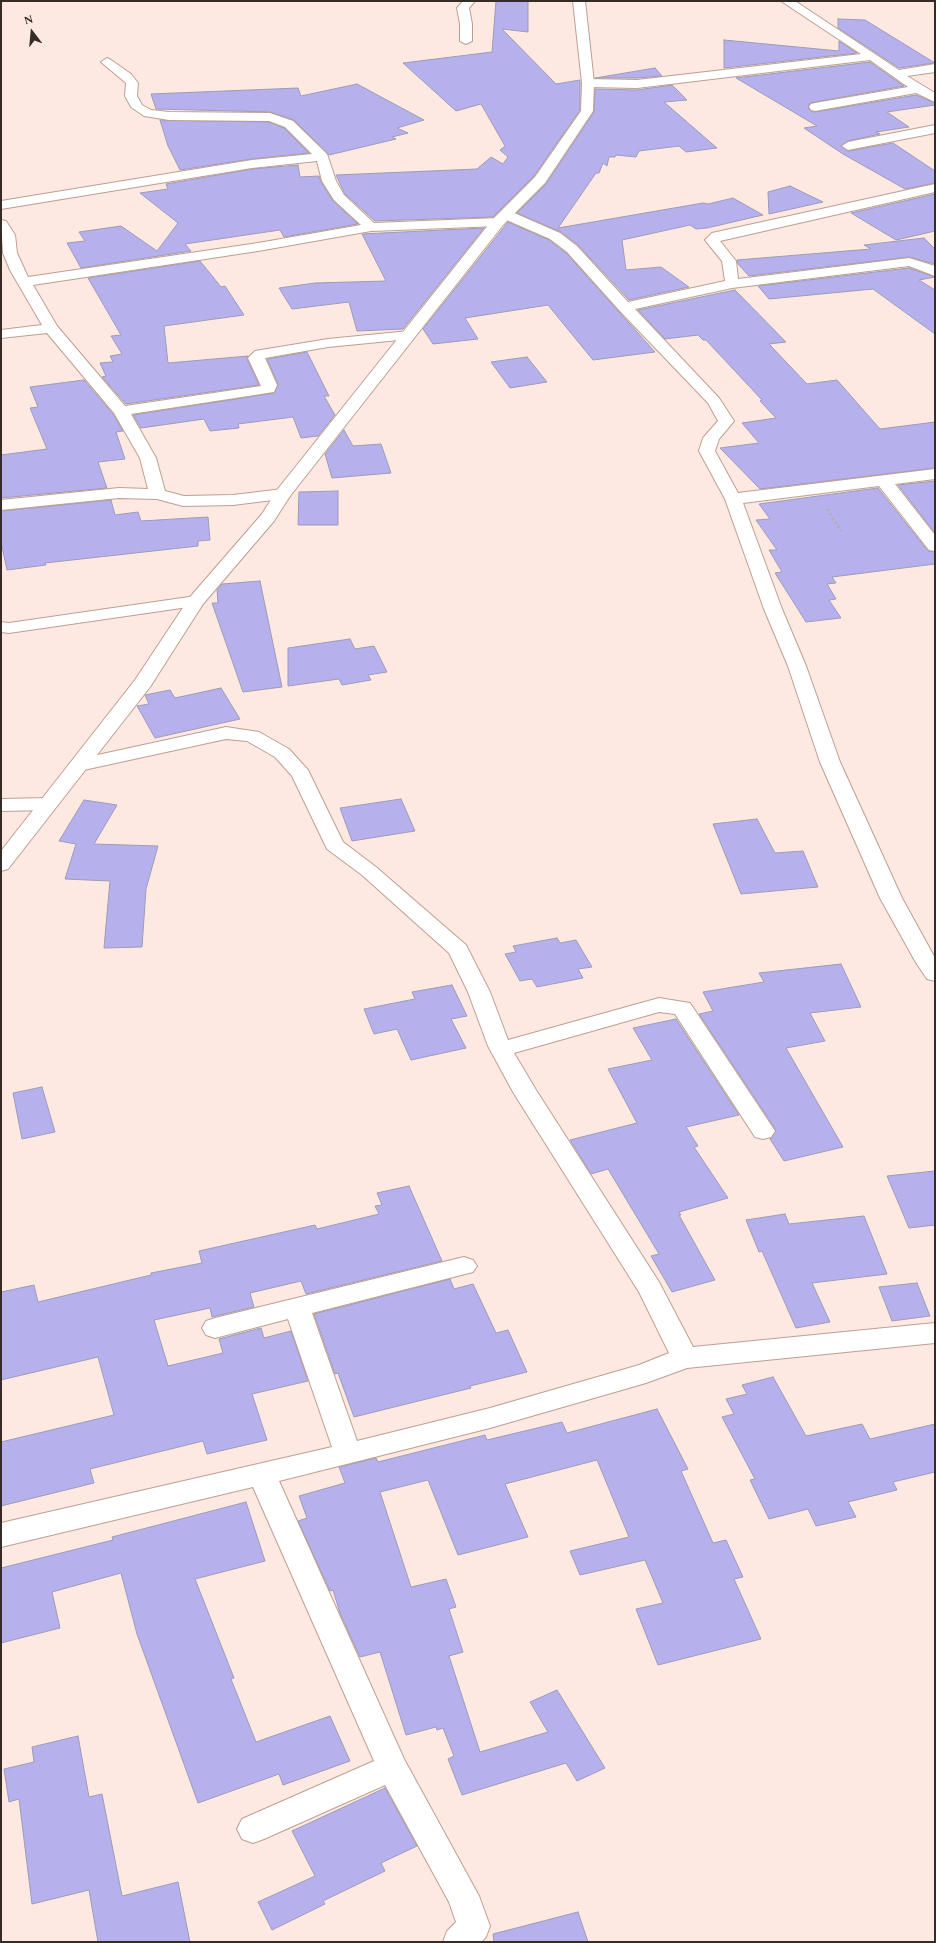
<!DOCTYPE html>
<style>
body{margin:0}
#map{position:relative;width:936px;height:1943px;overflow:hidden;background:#fde9e1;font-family:Spectral,serif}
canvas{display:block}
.frame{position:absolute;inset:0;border:2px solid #372b25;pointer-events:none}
.north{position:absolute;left:12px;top:12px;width:40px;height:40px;-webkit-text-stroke:3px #fde9e1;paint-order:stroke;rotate:344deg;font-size:11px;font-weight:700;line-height:16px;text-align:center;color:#372b25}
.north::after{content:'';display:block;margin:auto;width:14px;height:18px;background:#372b25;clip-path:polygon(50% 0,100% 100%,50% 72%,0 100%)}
</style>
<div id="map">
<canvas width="936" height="1943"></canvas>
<div class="frame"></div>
<div class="north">N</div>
</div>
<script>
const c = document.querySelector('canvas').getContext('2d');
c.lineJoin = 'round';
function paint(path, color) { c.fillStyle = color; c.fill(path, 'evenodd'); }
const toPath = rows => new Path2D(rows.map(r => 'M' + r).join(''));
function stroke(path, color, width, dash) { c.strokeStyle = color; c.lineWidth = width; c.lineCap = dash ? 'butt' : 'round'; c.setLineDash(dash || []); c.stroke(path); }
const building = toPath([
 [496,1,528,1,528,32,502,29,556,84,580,80,580,110,534,176,493,217,375,221,345,194,336,175,477,169,491,157,503,164,508,157,500,150,505,146,481,104,456,111,403,63,492,52,496,1],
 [838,19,865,20,935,63,899,68,838,28,838,19],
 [724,40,839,51,839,41,857,53,724,68,724,40],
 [870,62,904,86,815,102,810,103,808,108,811,111,815,112,916,95,935,103,935,105,887,112,909,127,876,132,880,134,848,141,841,146,848,151,893,143,935,171,935,183,905,189,843,154,804,128,817,126,736,78,870,62],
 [655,68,662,76,637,78,595,78,655,68],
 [357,84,424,120,397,128,408,133,392,137,396,139,329,155,294,120,270,112,156,109,151,94,298,88,301,96,357,84],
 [672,85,687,100,664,102,717,148,686,152,679,146,639,151,636,157,616,155,615,157,609,157,607,166,603,163,599,173,596,173,558,228,703,203,708,204,733,198,763,215,707,228,696,229,690,225,622,240,626,270,661,267,689,287,629,300,578,245,561,232,517,213,546,184,594,112,595,89,637,90,672,85],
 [160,120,269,122,284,128,309,153,252,159,180,170,168,146,160,120],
 [298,165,300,177,319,176,321,182,333,201,358,224,284,237,280,230,185,244,191,251,81,268,67,243,85,241,79,232,121,226,157,251,178,223,140,193,168,189,166,184,252,169,298,165],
 [790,186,823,202,769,214,768,192,790,186],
 [935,194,935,231,896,240,851,213,935,194],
 [508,222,549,240,566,253,655,352,593,360,548,305,465,318,478,339,433,344,423,329,508,222],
 [484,228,403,329,357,331,349,302,292,309,279,288,315,283,386,281,362,234,484,228],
 [924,238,935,249,935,264,909,257,749,276,738,264,737,260,871,249,864,245,924,238],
 [200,261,221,287,225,286,244,315,164,326,168,363,248,356,247,359,259,385,126,404,102,377,106,376,100,363,113,362,110,356,122,354,111,336,121,335,88,278,200,261],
 [909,268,935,277,919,280,935,290,935,334,873,289,769,299,758,286,909,268],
 [735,290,786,342,769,344,807,384,837,380,880,429,935,422,935,468,760,489,720,448,759,443,742,423,776,418,760,401,762,400,706,340,703,340,698,335,665,339,638,310,735,290],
 [307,352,329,396,324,396,335,415,318,436,301,438,293,417,238,424,239,428,210,431,204,419,141,428,133,415,274,393,278,384,267,359,307,352],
 [527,357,547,382,510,388,491,362,527,357],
 [84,380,113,414,123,431,116,432,125,459,98,462,107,488,1,498,1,455,47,449,30,408,38,407,30,387,84,380],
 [344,430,353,446,381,444,391,473,332,478,325,454,344,430],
 [935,481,935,533,898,485,935,481],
 [878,488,928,551,935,552,935,564,832,577,836,583,827,584,836,599,829,600,841,618,806,622,775,573,782,572,769,550,777,550,756,520,770,519,759,504,878,488],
 [338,491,338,525,298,525,299,492,338,491],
 [111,500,115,515,138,512,141,521,208,517,210,540,198,541,198,546,45,563,46,565,7,570,1,542,1,511,111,500],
 [260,581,282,687,243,692,212,603,218,603,217,590,222,584,260,581],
 [350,639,355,649,374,646,387,672,368,675,371,680,342,685,339,679,288,686,288,648,350,639],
 [221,688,240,719,155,738,137,706,149,704,145,695,170,690,175,698,221,688],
 [401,799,415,831,352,841,340,808,401,799],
 [84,800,117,805,94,844,158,846,146,889,142,947,104,948,110,881,65,879,76,844,59,841,84,800],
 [757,819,775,853,803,851,818,887,741,894,713,824,757,819],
 [557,938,560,943,576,940,592,967,578,969,583,978,537,987,532,979,520,981,505,954,516,952,513,946,557,938],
 [841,964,861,1007,810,1013,825,1041,786,1048,843,1147,784,1161,770,1139,776,1130,699,1014,713,1011,703,992,764,982,759,973,841,964],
 [452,985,467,1016,451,1019,466,1048,411,1060,397,1029,374,1034,364,1009,415,999,412,992,452,985],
 [676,1019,739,1115,686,1127,698,1146,694,1147,728,1198,679,1212,681,1215,679,1215,715,1280,672,1292,651,1256,659,1254,608,1169,591,1174,570,1140,637,1123,608,1069,652,1060,633,1028,676,1019],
 [42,1087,55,1132,22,1139,13,1093,42,1087],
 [935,1171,935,1225,909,1228,887,1176,935,1171],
 [409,1186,442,1261,306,1294,301,1281,250,1293,254,1307,212,1317,210,1308,154,1320,168,1366,223,1353,219,1339,261,1328,264,1338,291,1331,308,1381,252,1394,267,1440,207,1454,203,1441,90,1469,94,1483,1,1506,1,1442,114,1415,98,1357,1,1380,1,1292,34,1285,38,1302,151,1275,151,1273,202,1263,199,1251,315,1225,317,1229,379,1214,375,1206,382,1205,377,1193,409,1186],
 [785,1214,789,1224,864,1216,887,1274,812,1283,830,1322,796,1328,762,1251,759,1252,746,1220,785,1214],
 [450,1279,454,1289,473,1284,496,1333,508,1330,527,1372,470,1386,471,1388,354,1417,338,1373,335,1374,314,1314,450,1279],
 [917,1283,930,1316,892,1321,879,1287,917,1283],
 [773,1377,806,1436,862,1424,870,1439,935,1424,935,1472,893,1482,897,1490,848,1502,856,1517,816,1526,808,1509,769,1519,750,1480,755,1479,722,1417,734,1414,726,1399,747,1394,742,1385,773,1377],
 [657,1409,688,1469,681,1471,713,1543,726,1540,743,1577,734,1579,761,1639,658,1665,636,1609,663,1603,645,1560,580,1575,570,1551,629,1537,597,1460,505,1484,528,1537,458,1555,428,1480,380,1492,411,1587,446,1579,456,1607,449,1609,463,1652,449,1656,480,1752,548,1732,530,1702,557,1690,605,1768,577,1781,566,1763,462,1795,448,1759,454,1756,443,1728,437,1730,436,1727,406,1735,380,1652,360,1657,340,1613,333,1590,330,1591,298,1521,307,1518,299,1496,345,1483,339,1467,376,1458,378,1462,485,1435,487,1440,562,1422,567,1433,657,1409],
 [246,1502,265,1561,195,1579,234,1678,231,1679,256,1742,330,1716,350,1761,283,1785,279,1774,198,1803,137,1634,121,1573,52,1592,60,1628,1,1643,1,1568,113,1540,112,1537,246,1502],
 [78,1736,89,1797,102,1794,122,1896,178,1882,190,1942,98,1942,89,1890,32,1904,19,1799,9,1802,4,1769,34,1762,32,1747,78,1736],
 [385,1788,417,1846,381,1863,385,1871,323,1901,325,1904,272,1930,258,1902,315,1876,292,1831,385,1788],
 [578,1912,588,1942,494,1942,493,1934,578,1912]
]);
const path = toPath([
 [827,509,841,531]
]);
const street = toPath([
 [463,1,475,1,469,8,472,24,472,41,466,44,460,41,460,24,457,8,463,1],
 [781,1,795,1,899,70,935,64,935,72,907,76,935,93,935,102,916,93,815,111,811,110,809,107,811,104,815,103,908,87,870,60,637,88,588,87,582,83,588,79,637,80,861,54,781,1],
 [107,58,111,60,131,74,138,83,137,96,142,105,151,110,169,112,270,113,293,121,327,154,336,181,344,195,374,223,498,218,503,219,505,222,503,225,498,226,371,231,258,251,33,285,57,326,125,406,261,386,248,358,255,351,328,339,409,331,414,332,416,335,414,338,409,339,328,347,265,358,277,385,274,392,131,414,156,458,165,491,184,496,233,495,283,489,289,490,291,494,289,498,233,505,183,506,157,499,119,498,1,510,1,500,119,488,148,489,140,458,114,413,47,333,1,338,1,330,42,325,10,270,3,253,1,220,6,221,15,235,17,253,28,277,258,243,361,225,334,200,322,181,317,161,252,168,1,209,1,201,252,160,312,154,285,127,269,121,169,120,144,116,131,107,125,96,126,83,101,62,107,58],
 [935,125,935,133,848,150,842,146,848,142,935,125],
 [935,184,935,192,720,241,736,261,738,279,909,258,935,266,935,276,909,266,732,288,635,309,719,398,734,421,719,439,715,451,738,493,935,469,935,479,895,484,935,535,935,551,929,550,879,486,743,503,782,609,806,666,840,762,902,898,935,958,935,981,927,979,915,961,880,898,820,762,788,666,764,609,725,499,699,451,703,438,718,421,708,403,619,310,567,252,550,239,502,218,500,215,502,212,507,211,512,212,560,233,577,246,628,302,725,281,722,261,705,240,712,233,935,184],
 [196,596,202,597,205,601,202,605,9,633,1,632,1,622,9,623,196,596],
 [226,727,259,732,289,749,308,770,343,842,376,867,466,945,490,992,508,1040,659,998,690,1003,771,1125,775,1131,771,1137,763,1139,755,1137,675,1014,659,1012,514,1053,536,1090,659,1282,693,1347,935,1323,935,1343,687,1368,646,1383,490,1428,279,1481,404,1759,479,1896,490,1926,486,1937,481,1942,443,1942,447,1931,456,1922,449,1902,385,1785,264,1839,253,1843,242,1839,237,1829,242,1819,374,1761,253,1487,1,1547,1,1523,332,1447,288,1319,215,1338,206,1335,202,1328,206,1321,215,1318,464,1257,473,1260,477,1266,473,1272,312,1313,357,1441,490,1408,639,1365,669,1353,639,1292,513,1092,488,1046,468,992,449,953,362,875,327,849,292,776,275,757,247,741,226,739,79,771,72,769,69,765,72,761,79,759,226,727],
 [48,798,55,800,58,804,55,808,48,810,1,811,1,799,48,798]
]);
const secondary = toPath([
 [573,1,585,1,594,83,593,111,545,183,503,225,290,496,274,521,203,604,150,687,8,869,1,871,1,851,135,680,190,597,262,514,277,490,493,219,535,177,581,111,582,83,573,1]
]);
paint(building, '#b6b0ec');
stroke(building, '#9d9bb7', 1);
stroke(street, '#bd9f91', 2);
stroke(secondary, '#bd9f91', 2);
stroke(path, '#bbaaa2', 2, [2.5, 2.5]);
paint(street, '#fff');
paint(secondary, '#fff');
</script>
